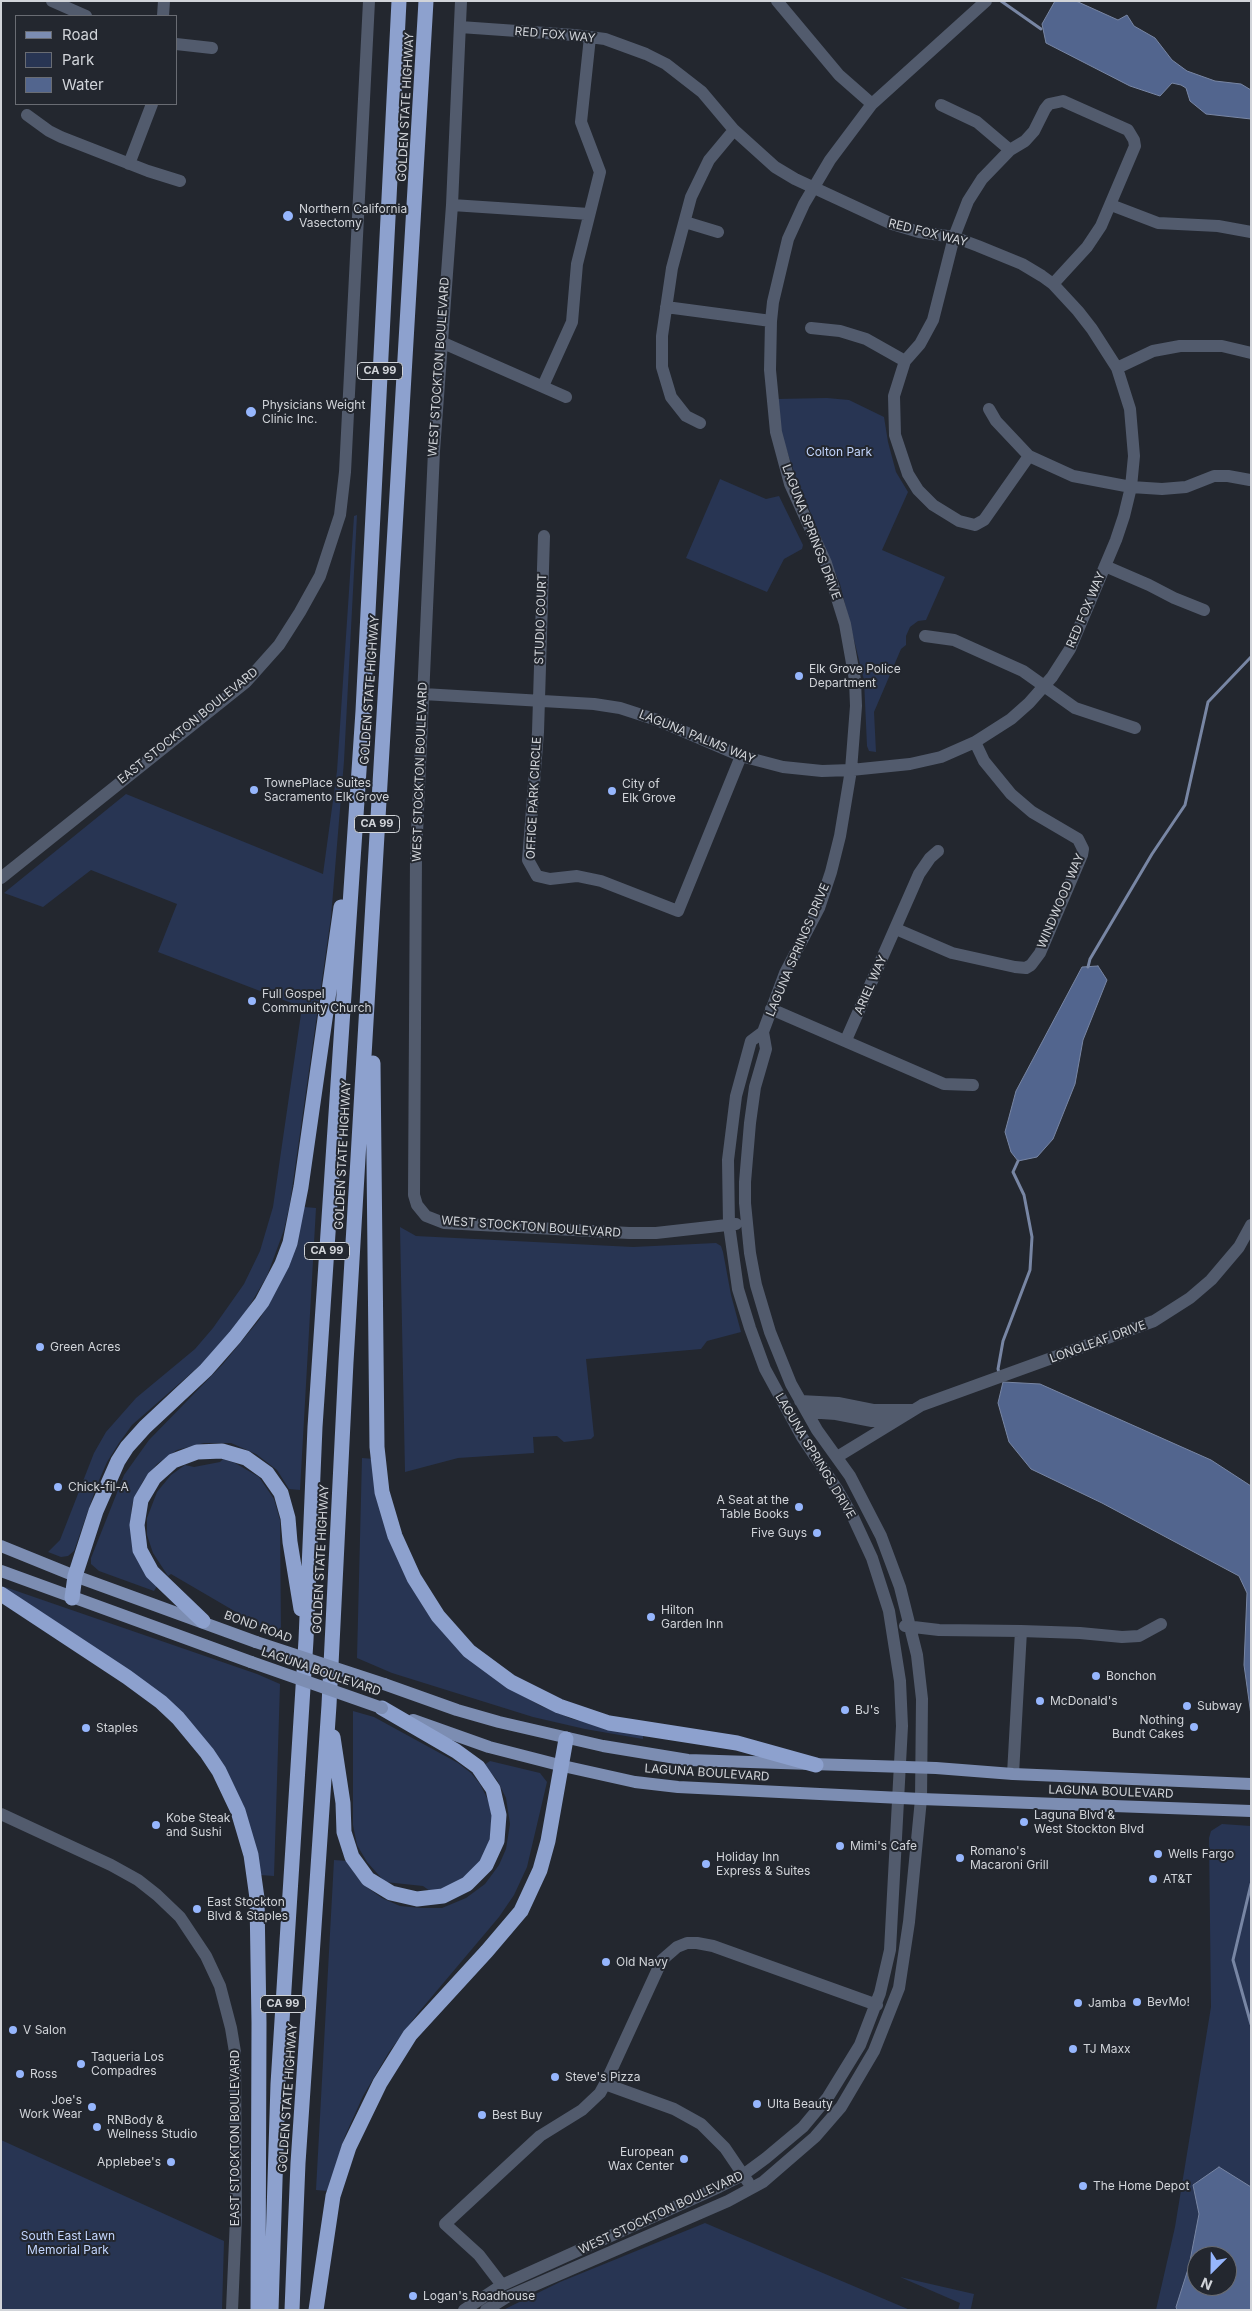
<!DOCTYPE html>
<style>
body{margin:0}
#map{position:relative;width:1252px;height:2311px;overflow:hidden;background:#23272f;font-family:Inter,sans-serif}
canvas{display:block}
.frame{position:absolute;inset:0;border:2px solid #d1d4d9;pointer-events:none}
.legend{position:absolute;left:15px;top:15px;width:162px;height:90px;box-sizing:border-box;background:#23272f;border:1px solid #696c73;margin:0;padding:6px 9px;list-style:none;font-size:15px;color:#d1d4d9}
.legend li{display:flex;align-items:center;gap:10px;height:25px}
.legend b{width:25px;border:1px solid #696c73}
.north{position:absolute;left:1187px;top:2246px;width:50px;height:50px;box-sizing:border-box;background:#23272f;border:1px solid #696c73;border-radius:50%;rotate:203deg;font-size:14px;font-weight:700;line-height:20px;text-align:center;color:#d1d4d9}
.north::after{content:'';display:block;margin:auto;width:18px;height:22px;background:#96b6fd;clip-path:polygon(50% 0,100% 100%,50% 72%,0 100%)}
</style>
<div id="map">
<canvas width="1252" height="2311"></canvas>
<div class="frame"></div>
<ul class="legend">
<li><b style="height:6px;background:#7c8db2"></b>Road</li>
<li><b style="height:14px;background:#283553"></b>Park</li>
<li><b style="height:14px;background:#52658e"></b>Water</li>
</ul>
<div class="north">N</div>
</div>
<script>
const c = document.querySelector('canvas').getContext('2d');
c.lineJoin = 'round';
function paint(path, color) { c.fillStyle = color; c.fill(path, 'evenodd'); }
const toPath = rows => new Path2D(rows.map(r => 'M' + r).join(''));
function stroke(path, color, width, dash) { c.strokeStyle = color; c.lineWidth = width; c.lineCap = dash ? 'butt' : 'round'; c.setLineDash(dash || []); c.stroke(path); }
function drawText(font, color, halo, rows, align = 'center') {
  c.font = font + ' Inter,sans-serif'; c.lineWidth = 4; c.setLineDash([]); c.textBaseline = 'middle'; c.strokeStyle = halo; c.fillStyle = color; for (const [text, x, y, turn = 0] of rows) {
    c.save(); c.translate(x, y); c.rotate((+turn || 0) * Math.PI / 180); c.textAlign = isNaN(turn) ? turn : align; if (halo) c.strokeText(text, 0, 0); c.fillText(text, 0, 0); c.restore();
  }
}
const green = toPath([
 [827,398,849,400,884,417,888,442,896,472,908,492,882,550,945,577,926,620,918,621,910,627,906,636,906,645,901,649,874,712,876,752,869,751,867,746,864,680,840,584,795,475,782,436,777,399],
 [720,479,766,499,779,496,803,545,802,549,784,559,767,592,686,558],
 [357,515,344,761,331,917,290,1203,284,1230,267,1276,243,1317,205,1361,132,1425,119,1443,107,1462,97,1485,74,1551,68,1556,61,1557,48,1552,60,1540,94,1453,106,1432,136,1398,195,1349,213,1328,244,1284,260,1251,273,1207,302,1007,158,952,177,904,91,870,43,907,4,893,126,794,323,874,337,771,354,516],
 [304,1207,316,1208,300,1490,289,1489,277,1470,256,1454,231,1443,204,1443,177,1450,157,1464,143,1481,132,1505,130,1528,157,1586,154,1591,99,1571,91,1564,91,1558,124,1475,149,1440,223,1364,259,1320,275,1293,287,1269],
 [400,1227,416,1236,633,1247,716,1243,721,1246,723,1252,731,1295,741,1332,707,1341,701,1349,586,1359,594,1436,591,1439,564,1442,557,1436,533,1437,534,1453,458,1458,405,1472],
 [362,1458,374,1459,389,1536,466,1655,500,1683,541,1706,572,1719,643,1735,643,1739,585,1729,533,1717,392,1673,357,1658],
 [223,1459,235,1463,259,1477,274,1499,280,1520,281,1632,260,1626,171,1574,168,1576,153,1553,147,1535,147,1518,157,1492,171,1475,185,1465,194,1467,220,1462],
 [5,1587,257,1674,280,1684,274,1876,260,1875,197,1730,3,1589],
 [353,1711,374,1717,458,1763,471,1773,480,1784,488,1800,492,1815,489,1846,483,1859,472,1873,445,1890,430,1891,423,1886,385,1882,367,1862,357,1845,353,1825],
 [490,1761,540,1773,547,1782,527,1867,514,1895,499,1917,418,2013,389,2052,363,2096,345,2136,328,2191,316,2190,334,1860,347,1861,355,1874,368,1888,382,1898,400,1906,421,1908,442,1908,466,1898,485,1884,499,1865,506,1849,510,1824,506,1798,497,1780,484,1765],
 [1222,1824,1251,1826,1251,2310,1156,2310,1175,2227,1211,2007,1209,1838,1211,1831],
 [1197,2256,1227,2256,1227,2286,1197,2286],
 [1,2140,224,2241,222,2310,1,2310],
 [705,2223,910,2310,503,2310,560,2282],
 [900,2277,974,2294,971,2308,970,2310,958,2310,960,2303]
]);
const water = toPath([
 [1055,1,1076,1,1118,20,1127,15,1134,26,1155,38,1172,60,1187,71,1215,81,1241,84,1251,90,1251,119,1206,114,1190,101,1186,88,1181,85,1172,83,1160,96,1130,86,1046,43,1042,24,1055,1],
 [1098,966,1107,980,1083,1040,1075,1084,1053,1139,1037,1157,1018,1161,1011,1152,1005,1132,1016,1091,1082,967,1098,966],
 [1003,1382,1040,1384,1211,1460,1251,1486,1251,1715,1244,1665,1247,1593,1239,1576,1102,1503,1031,1469,1009,1442,998,1403,1003,1382],
 [1219,2167,1251,2187,1251,2310,1177,2310,1176,2307,1189,2266,1199,2214,1193,2185,1219,2167],
 [1197,2256,1227,2256,1227,2286,1197,2286,1197,2256]
]);
const stream = toPath([
 [1001,1,1041,29],
 [1088,967,1090,959,1152,854,1185,805,1208,702,1251,657],
 [1000,1375,998,1369,1003,1341,1030,1270,1032,1237,1024,1195,1013,1172,1018,1161],
 [1251,1884,1233,1960,1251,2024]
]);
const minor = toPath([
 [52,1,86,16],
 [461,1,452,205,434,451,416,855,414,1195,417,1205,426,1216,444,1223,629,1233,656,1233,736,1224],
 [777,1,839,75,872,104],
 [163,16,164,1],
 [176,44,212,48],
 [941,105,977,122,1010,150],
 [27,115,49,131,61,137,148,171,180,181],
 [129,164,152,104],
 [452,205,589,214],
 [1111,205,1158,223,1218,226,1251,232],
 [685,222,718,232],
 [666,307,771,321],
 [811,328,840,331,866,339,905,361],
 [441,342,566,397],
 [1117,368,1153,351,1180,346,1222,346,1251,353],
 [543,386,572,322,577,264,600,172,581,122,590,37],
 [989,409,996,421,1029,456,1073,476,1131,487,1162,489,1186,487,1214,476,1228,476,1250,480],
 [700,423,686,416,671,397,662,367,662,336,672,268,691,197,709,160,734,130],
 [1029,456,984,520,975,525,959,521,933,505,918,490,908,474,895,435,894,396,905,361,920,344,933,320,954,237,968,201,982,179,1010,150,1025,141,1034,131,1045,109,1049,104,1063,101,1128,130,1134,140,1135,146,1101,226,1087,247,1053,284],
 [544,536,538,732,528,860,537,876,550,879,577,876,601,881,678,911,741,756],
 [1105,566,1149,585,1174,598,1204,610],
 [925,636,954,640,1023,671,1075,708,1135,728],
 [423,694,594,704,620,708,657,720,741,756,783,767,822,771,851,770,910,764,941,757,975,742,1011,719,1029,703,1052,677,1070,649,1116,540,1124,516,1131,487,1134,456,1130,409,1117,368,1092,329,1078,311,1053,284,1042,276,1022,264,978,246,954,237,919,232,892,224,795,179,775,167,734,130,702,92,666,64,646,54,605,39,574,35,460,27],
 [1,878,246,682,279,645,300,612,320,576,340,515,345,472,369,1],
 [896,929,952,953,1015,967,1026,968,1031,965,1040,953,1082,855,1083,849,1078,839,1032,812,1011,794,984,761,975,742],
 [771,1009,944,1084,973,1085],
 [846,1040,919,874,930,858,938,851],
 [800,1401,838,1403,873,1410,912,1410],
 [807,1412,836,1414,872,1421,896,1419],
 [837,1457,922,1405,1154,1321,1190,1298,1211,1280,1239,1247,1251,1225],
 [905,1626,939,1630,1021,1631,1013,1774],
 [1021,1631,1080,1633,1122,1637,1139,1636,1161,1624],
 [1,1814,111,1865,138,1880,157,1895,180,1917,206,1956,220,1986,231,2028,235,2052,236,2218,232,2310],
 [748,2182,725,2148,701,2124,674,2109,605,2084,662,1960,677,1947,687,1943,697,1943,713,1946,877,2005],
 [502,2285,479,2255,445,2224,540,2136,582,2110,600,2093,605,2084],
 [464,2310,502,2285,719,2187,743,2175,766,2158,803,2127,828,2097,860,2045,880,1993,890,1950,902,1726,900,1681,889,1611,872,1558,853,1517,837,1489,802,1437,765,1369,750,1328,738,1289,729,1225,728,1160,736,1096,751,1041,763,1032],
 [486,2310,507,2297,728,2201,763,2182,815,2137,841,2107,874,2051,899,1988,909,1922,921,1799,922,1699,917,1655,900,1587,881,1536,850,1476,817,1430,791,1384,770,1332,756,1285,750,1253,745,1203,745,1182,750,1123,755,1087,766,1049,763,1032,785,973,819,908,831,872,840,836,851,770,856,706,855,680,845,624,826,563,790,484,776,432,770,370,771,321,773,302,788,239,804,204,830,160,872,104,986,1]
]);
const major = toPath([
 [1,1546,75,1576,256,1642],
 [1,1571,251,1662],
 [384,1684,457,1710,499,1722,603,1746,688,1760,936,1768,1013,1774,1251,1784],
 [413,1720,489,1747,563,1766,635,1782,678,1787,921,1799,1251,1811]
]);
const highway = toPath([
 [373,1063,377,1447,382,1492,395,1536,414,1578,438,1616,469,1651,511,1682,559,1706,609,1723,737,1743,816,1765],
 [1,1594,127,1677,161,1702,178,1718,207,1753,219,1771,238,1811,251,1855,257,1898,259,2023,258,2310],
 [72,1598,75,1576,96,1511,118,1461,127,1447,145,1427,206,1370,235,1337,262,1302,282,1264,290,1243,301,1187,341,907],
 [203,1621,152,1572,140,1550,137,1525,141,1500,154,1478,173,1461,197,1452,222,1451,246,1458,267,1473,281,1493,288,1518,290,1542,301,1609],
 [333,1737,343,1803,344,1832,352,1857,368,1879,391,1893,417,1899,443,1896,467,1884,486,1865,497,1841,499,1815,493,1789,478,1767,456,1751,382,1708],
 [271,2310,278,2084,306,1640,315,1427,363,711,399,1],
 [292,2310,298,2163,329,1705,346,1362,426,1],
 [316,2310,333,2196,349,2147,380,2083,410,2035,487,1951,521,1911,540,1870,548,1841,566,1739]
]);
const majorBridge = toPath([
 [256,1642,384,1684],
 [251,1662,382,1708]
]);
const markers = [
 [288,216,6,"#96b6fd"],
 [251,412,6,"#96b6fd"],
 [799,676,5,"#96b6fd"],
 [254,790,5,"#96b6fd"],
 [612,791,5,"#96b6fd"],
 [252,1001,5,"#96b6fd"],
 [40,1347,5,"#96b6fd"],
 [58,1487,5,"#96b6fd"],
 [799,1507,5,"#96b6fd"],
 [817,1533,5,"#96b6fd"],
 [651,1617,5,"#96b6fd"],
 [1096,1676,5,"#96b6fd"],
 [1040,1701,5,"#96b6fd"],
 [1187,1706,5,"#96b6fd"],
 [845,1710,5,"#96b6fd"],
 [1194,1727,5,"#96b6fd"],
 [86,1728,5,"#96b6fd"],
 [1024,1822,5,"#96b6fd"],
 [156,1825,5,"#96b6fd"],
 [840,1846,5,"#96b6fd"],
 [1158,1854,5,"#96b6fd"],
 [960,1858,5,"#96b6fd"],
 [706,1864,5,"#96b6fd"],
 [1153,1879,5,"#96b6fd"],
 [197,1909,5,"#96b6fd"],
 [606,1962,5,"#96b6fd"],
 [1137,2002,5,"#96b6fd"],
 [1078,2003,5,"#96b6fd"],
 [13,2030,5,"#96b6fd"],
 [1073,2049,5,"#96b6fd"],
 [81,2064,5,"#96b6fd"],
 [20,2074,5,"#96b6fd"],
 [555,2077,5,"#96b6fd"],
 [757,2104,5,"#96b6fd"],
 [92,2107,5,"#96b6fd"],
 [482,2115,5,"#96b6fd"],
 [97,2127,5,"#96b6fd"],
 [684,2159,5,"#96b6fd"],
 [171,2162,5,"#96b6fd"],
 [1083,2186,5,"#96b6fd"],
 [413,2296,5,"#96b6fd"]
];
const shields = [
 [380,371,45],
 [377,824,45],
 [327,1251,45],
 [283,2004,45]
];
const shieldNames = [
 ["CA 99",380,371],
 ["CA 99",377,824],
 ["CA 99",327,1251],
 ["CA 99",283,2004]
];
const streetNames = [
 ["RED FOX WAY",555,35,5],
 ["GOLDEN STATE HIGHWAY",406,107,-87],
 ["RED FOX WAY",928,233,14],
 ["WEST STOCKTON BOULEVARD",439,367,-86],
 ["LAGUNA SPRINGS DRIVE",811,532,69],
 ["RED FOX WAY",1086,610,-67],
 ["STUDIO COURT",541,619,-88],
 ["GOLDEN STATE HIGHWAY",370,690,-86],
 ["EAST STOCKTON BOULEVARD",188,726,-39],
 ["LAGUNA PALMS WAY",697,737,22],
 ["WEST STOCKTON BOULEVARD",420,772,-88],
 ["OFFICE PARK CIRCLE",534,798,-87],
 ["WINDWOOD WAY",1061,901,-67],
 ["LAGUNA SPRINGS DRIVE",798,950,-67],
 ["ARIEL WAY",871,985,-66],
 ["GOLDEN STATE HIGHWAY",343,1155,-87],
 ["WEST STOCKTON BOULEVARD",531,1227,4],
 ["LONGLEAF DRIVE",1098,1342,-20],
 ["LAGUNA SPRINGS DRIVE",815,1456,59],
 ["GOLDEN STATE HIGHWAY",321,1559,-87],
 ["BOND ROAD",258,1627,20],
 ["LAGUNA BOULEVARD",321,1672,19],
 ["LAGUNA BOULEVARD",707,1773,4],
 ["LAGUNA BOULEVARD",1111,1792,2],
 ["GOLDEN STATE HIGHWAY",288,2098,-86],
 ["EAST STOCKTON BOULEVARD",235,2138,-90],
 ["WEST STOCKTON BOULEVARD",661,2213,-25]
];
const poiNames = [
 ["Northern California",299,209],
 ["Vasectomy",299,223],
 ["Physicians Weight",262,405],
 ["Clinic Inc.",262,419],
 ["Elk Grove Police",809,669],
 ["Department",809,683],
 ["TownePlace Suites",264,783],
 ["Sacramento Elk Grove",264,797],
 ["City of",622,784],
 ["Elk Grove",622,798],
 ["Full Gospel",262,994],
 ["Community Church",262,1008],
 ["Green Acres",50,1347],
 ["Chick-fil-A",68,1487],
 ["A Seat at the",789,1500,"right"],
 ["Table Books",789,1514,"right"],
 ["Five Guys",807,1533,"right"],
 ["Hilton",661,1610],
 ["Garden Inn",661,1624],
 ["Bonchon",1106,1676],
 ["McDonald's",1050,1701],
 ["Subway",1197,1706],
 ["BJ's",855,1710],
 ["Nothing",1184,1720,"right"],
 ["Bundt Cakes",1184,1734,"right"],
 ["Staples",96,1728],
 ["Laguna Blvd &",1034,1815],
 ["West Stockton Blvd",1034,1829],
 ["Kobe Steak",166,1818],
 ["and Sushi",166,1832],
 ["Mimi's Cafe",850,1846],
 ["Romano's",970,1851],
 ["Macaroni Grill",970,1865],
 ["Wells Fargo",1168,1854],
 ["Holiday Inn",716,1857],
 ["Express & Suites",716,1871],
 ["AT&T",1163,1879],
 ["East Stockton",207,1902],
 ["Blvd & Staples",207,1916],
 ["Old Navy",616,1962],
 ["BevMo!",1147,2002],
 ["Jamba",1088,2003],
 ["V Salon",23,2030],
 ["TJ Maxx",1083,2049],
 ["Taqueria Los",91,2057],
 ["Compadres",91,2071],
 ["Ross",30,2074],
 ["Steve's Pizza",565,2077],
 ["Joe's",82,2100,"right"],
 ["Work Wear",82,2114,"right"],
 ["Ulta Beauty",767,2104],
 ["Best Buy",492,2115],
 ["RNBody &",107,2120],
 ["Wellness Studio",107,2134],
 ["European",674,2152,"right"],
 ["Wax Center",674,2166,"right"],
 ["Applebee's",161,2162,"right"],
 ["The Home Depot",1093,2186],
 ["Logan's Roadhouse",423,2296]
];
const parkNames = [
 ["Colton Park",839,452],
 ["South East Lawn",68,2236],
 ["Memorial Park",68,2250]
];
paint(green, '#283553');
paint(water, '#52658e');
stroke(water, '#7886a4', 1);
stroke(stream, '#7886a4', 3);
stroke(minor, '#525b6d', 12);
stroke(major, '#7c8db2', 12);
stroke(highway, '#8da1ce', 15);
stroke(majorBridge, '#7c8db2', 12);
for (const [x, y, r, color] of markers) { const dot = new Path2D(); dot.arc(x, y, r, 0, 2 * Math.PI); c.fillStyle = color; c.fill(dot); stroke(dot, '#23272f', 2); }
for (const [x, y, w] of shields) { const box = new Path2D(); box.roundRect(x - w / 2, y - 8.5, w, 17, 4); c.fillStyle = '#23272f'; c.fill(box); stroke(box, '#d1d4d9', 1); }
drawText('bold 11px', '#d1d4d9', null, shieldNames);
drawText('12px', '#d1d4d9', '#23272f', streetNames);
drawText('12px', '#d1d4d9', '#23272f', poiNames, 'left');
drawText('12px', '#c3d6fe', '#23272f', parkNames);
</script>
